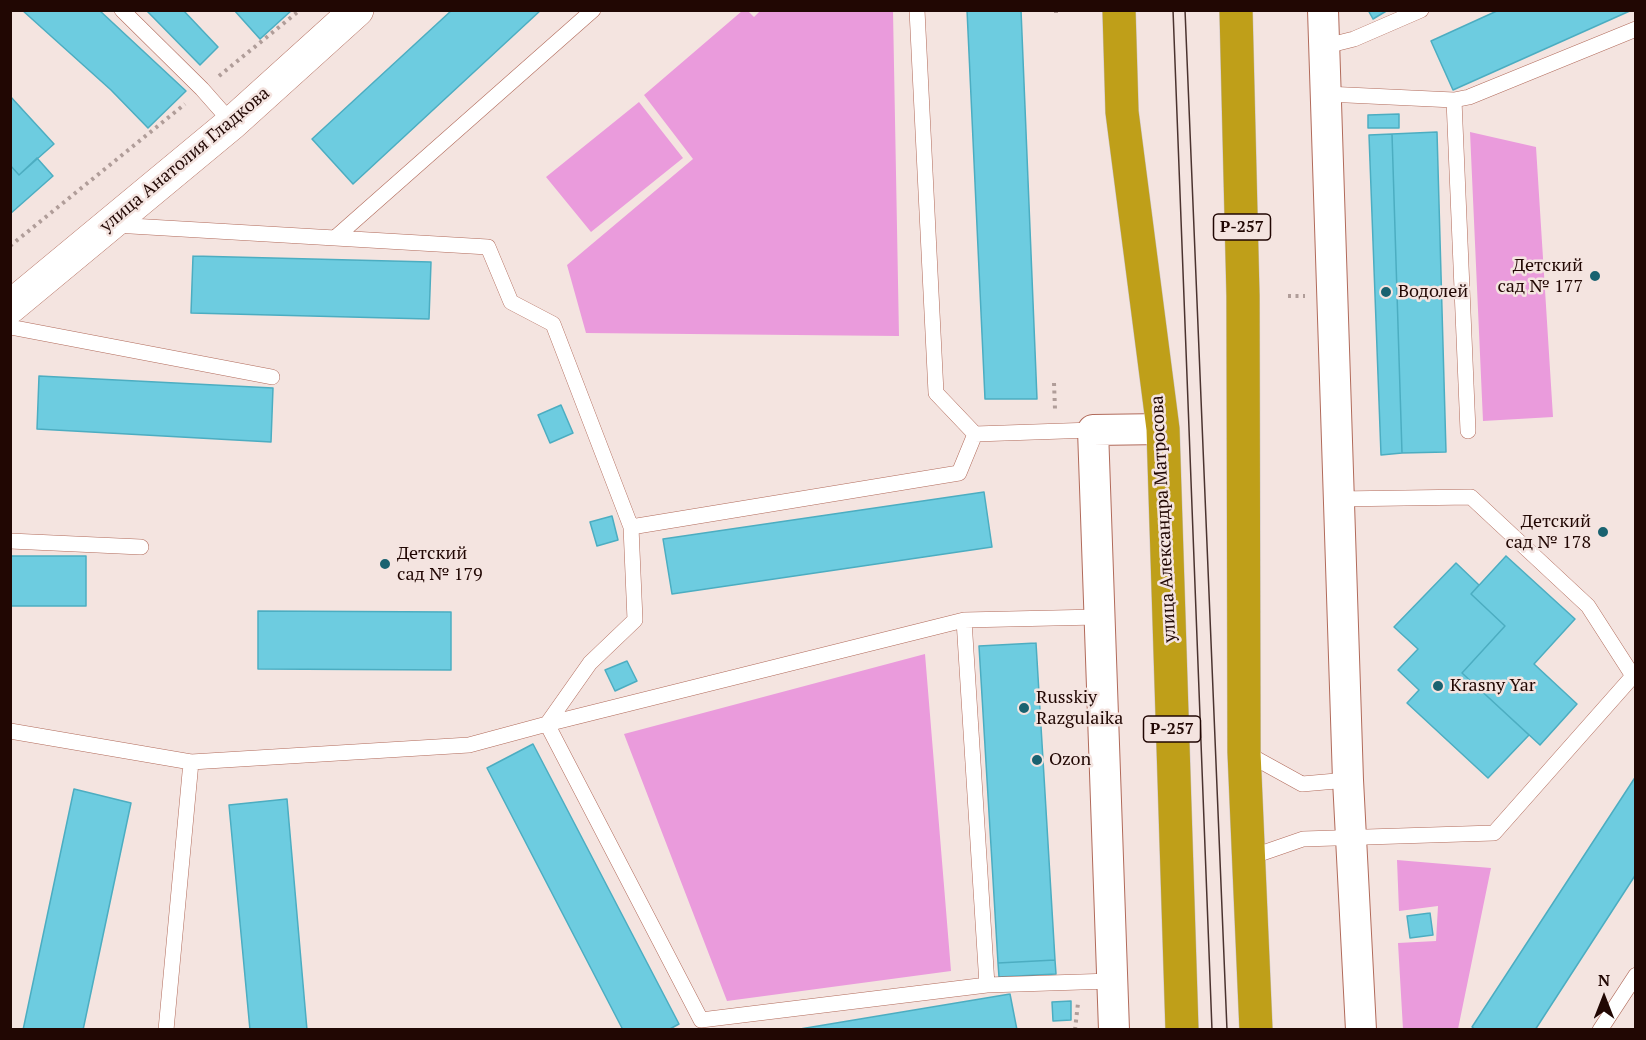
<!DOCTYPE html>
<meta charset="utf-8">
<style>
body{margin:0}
#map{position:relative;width:1646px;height:1040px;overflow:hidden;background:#f4e4e0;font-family:"PT Serif",serif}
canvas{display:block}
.frame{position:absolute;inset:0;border:12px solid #210703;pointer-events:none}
.north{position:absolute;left:1574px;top:968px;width:60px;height:60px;-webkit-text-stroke:4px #f4e4e0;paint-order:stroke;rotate:0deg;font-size:16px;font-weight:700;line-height:24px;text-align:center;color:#210703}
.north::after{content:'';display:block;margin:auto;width:21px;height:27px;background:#210703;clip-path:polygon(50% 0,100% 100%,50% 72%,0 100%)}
</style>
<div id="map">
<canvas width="1646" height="1040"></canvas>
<div class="frame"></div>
<div class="north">N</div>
</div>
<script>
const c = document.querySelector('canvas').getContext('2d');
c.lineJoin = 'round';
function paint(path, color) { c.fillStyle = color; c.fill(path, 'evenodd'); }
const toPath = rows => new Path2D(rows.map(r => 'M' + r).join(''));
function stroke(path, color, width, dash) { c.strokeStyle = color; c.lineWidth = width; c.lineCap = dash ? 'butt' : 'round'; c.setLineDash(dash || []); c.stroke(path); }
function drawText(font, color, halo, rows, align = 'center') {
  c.font = font + ' "PT Serif",serif'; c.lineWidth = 5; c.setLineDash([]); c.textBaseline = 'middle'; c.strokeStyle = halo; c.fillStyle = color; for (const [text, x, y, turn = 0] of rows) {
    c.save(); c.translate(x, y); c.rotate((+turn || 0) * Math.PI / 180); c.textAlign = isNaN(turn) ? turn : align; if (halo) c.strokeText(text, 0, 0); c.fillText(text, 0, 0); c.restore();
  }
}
const green = toPath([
 [761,10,893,11,899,336,586,333,567,265,693,159,644,95,742,11,748,11,754,17],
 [639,102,683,158,591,232,546,177],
 [1470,132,1536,147,1553,417,1483,421],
 [925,654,951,971,727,1001,624,734],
 [1397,860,1491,868,1458,1029,1403,1029,1398,943,1436,941,1438,906,1399,911]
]);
const building = toPath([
 [22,10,99,10,186,91,148,128,111,90,22,10],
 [146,10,183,10,218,47,200,65,146,10],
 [234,10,292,10,260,39,234,10],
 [452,10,541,10,353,184,312,139,452,10],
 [967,10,1021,10,1037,399,985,399,967,10],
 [1368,10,1388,10,1373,19,1368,10],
 [1499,10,1632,10,1453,90,1431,41,1499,10],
 [10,96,54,144,19,175,10,165,10,96],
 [1399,114,1399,128,1368,128,1368,115,1399,114],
 [1437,132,1446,452,1402,453,1392,134,1437,132],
 [1392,134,1402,453,1381,455,1369,135,1392,134],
 [37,158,53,176,10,214,10,165,19,175,37,158],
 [193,256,431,262,429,319,191,313,193,256],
 [39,376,273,388,271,442,37,429,39,376],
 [561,405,573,433,550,443,538,415,561,405],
 [984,492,992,547,672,594,663,539,984,492],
 [612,516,618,540,597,546,590,522,612,516],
 [10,556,86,556,86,606,10,606,10,556],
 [1506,556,1575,619,1534,664,1577,704,1540,745,1462,673,1505,626,1471,594,1506,556],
 [1456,563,1479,585,1471,594,1505,626,1462,673,1529,735,1488,778,1407,703,1419,690,1398,670,1418,649,1394,627,1456,563],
 [258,611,451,612,451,670,258,669,258,611],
 [1036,643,1055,960,998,963,979,646,1036,643],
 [627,661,637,681,615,691,605,670,627,661],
 [533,744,679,1024,668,1030,623,1030,487,768,533,744],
 [1636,776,1636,874,1535,1030,1476,1030,1472,1027,1636,776],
 [74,789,131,803,83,1030,23,1030,74,789],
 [287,799,307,1030,250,1030,229,805,287,799],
 [1430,913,1433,935,1410,938,1407,916,1430,913],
 [1055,960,1056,974,999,977,998,963,1055,960],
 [1010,994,1017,1030,794,1030,1010,994],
 [1071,1001,1071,1020,1053,1021,1052,1002,1071,1001]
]);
const path = toPath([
 [1056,10,1056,16],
 [219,76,300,10],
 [10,246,185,104],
 [1288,296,1305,296],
 [1054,383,1055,409],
 [1075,1030,1078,1003]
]);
const lane = toPath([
 [122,10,202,89,232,123],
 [917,10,936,393,975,434,1093,430],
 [1326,46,1354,39,1421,10],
 [1326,94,1454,100,1469,97,1636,29],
 [1454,100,1468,431],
 [114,225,488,247,511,302,553,324,631,527],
 [336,237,593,10],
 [10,327,272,377],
 [10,541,141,547],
 [964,620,987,985,701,1020,547,724,964,620,1098,617],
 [10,731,191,762,469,745,547,724,590,663,635,620,631,527,959,473,975,434],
 [1244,752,1302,784,1348,780],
 [1248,858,1303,839,1494,833,1633,676,1588,606,1471,497,1338,499],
 [987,985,1112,981],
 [166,1030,191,762],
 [1600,1030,1636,975]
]);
const street = toPath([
 [1323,10,1348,780,1361,1030],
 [1114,1030,1093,430,1163,429]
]);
const secondary = toPath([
 [10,307,232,123,357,10]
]);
const highway = toPath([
 [1119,10,1122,112,1163,429,1182,1030],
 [1236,10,1243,296,1244,752,1256,1030]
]);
const tram = toPath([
 [1173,10,1212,1030],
 [1185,10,1227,1030]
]);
const markers = [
 [1595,276,6,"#196270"],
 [1386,292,6,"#196270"],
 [1603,532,6,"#196270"],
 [385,564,6,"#196270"],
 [1438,686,6,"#196270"],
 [1024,708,6,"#196270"],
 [1037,760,6,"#196270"]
];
const shields = [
 [1242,227,57],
 [1172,729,57]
];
const shieldNames = [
 ["Р-257",1242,227],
 ["Р-257",1172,729]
];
const streetNames = [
 ["улица Анатолия Гладкова",185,160,-40],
 ["улица Александра Матросова",1164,519,-93]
];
const poiNames = [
 ["Детский",1583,266,"right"],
 ["сад № 177",1583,287,"right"],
 ["Водолей",1398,292],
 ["Детский",1591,522,"right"],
 ["сад № 178",1591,543,"right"],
 ["Детский",397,554],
 ["сад № 179",397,575],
 ["Krasny Yar",1450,686],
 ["Russkiy",1036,698],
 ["Razgulaika",1036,719],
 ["Ozon",1049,760]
];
paint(green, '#ea9bdc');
paint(building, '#6dcce0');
stroke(building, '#4cadc1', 1.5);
stroke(lane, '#b16a5a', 16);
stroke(street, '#b16a5a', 32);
stroke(secondary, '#b16a5a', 34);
stroke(highway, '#cac3c3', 34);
stroke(path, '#b09d99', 4, [3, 4.5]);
stroke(lane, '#fff', 15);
stroke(street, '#fff', 30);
stroke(secondary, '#fff', 33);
stroke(highway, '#bf9f19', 33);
stroke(tram, '#4b332f', 1.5);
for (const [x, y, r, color] of markers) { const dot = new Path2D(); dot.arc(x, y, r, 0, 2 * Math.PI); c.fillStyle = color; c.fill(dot); stroke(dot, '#f4e4e0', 2); }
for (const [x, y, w] of shields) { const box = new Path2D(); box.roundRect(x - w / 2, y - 13, w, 26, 4.5); c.fillStyle = '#f4e4e0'; c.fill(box); stroke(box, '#210703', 1.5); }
drawText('bold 16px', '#210703', null, shieldNames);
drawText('18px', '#210703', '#f4e4e0', streetNames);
drawText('18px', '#210703', '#f4e4e0', poiNames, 'left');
</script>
